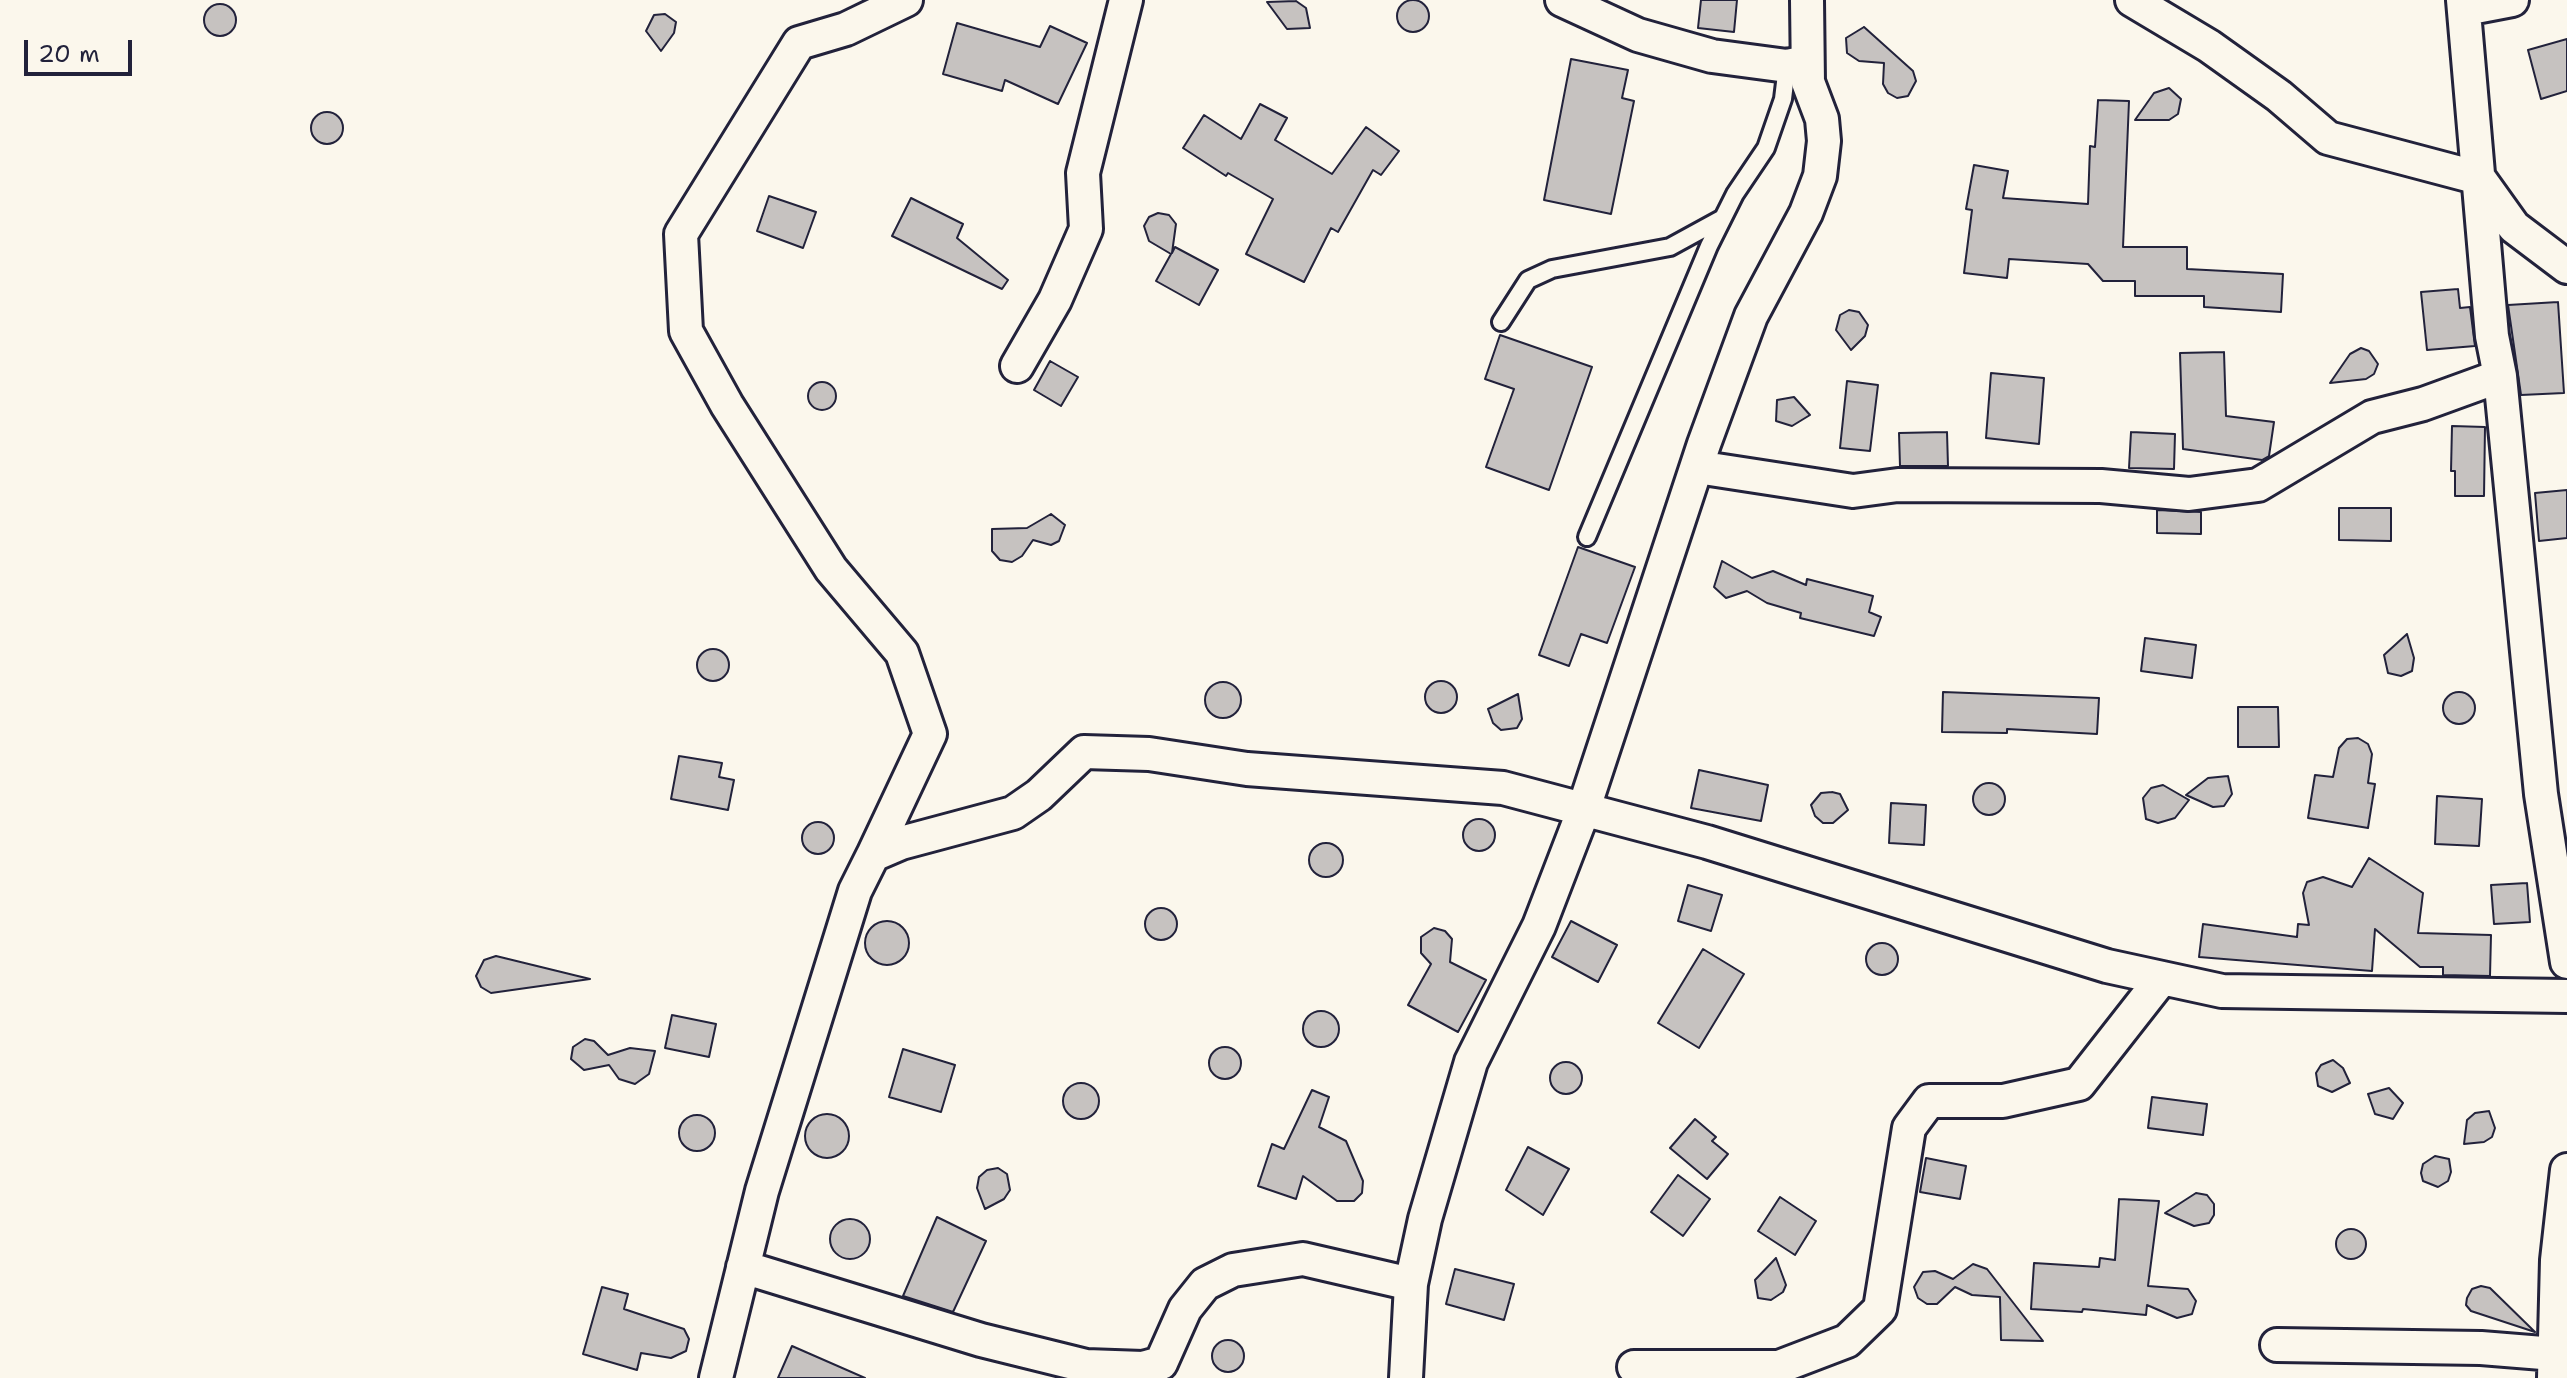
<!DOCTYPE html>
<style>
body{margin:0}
#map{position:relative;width:2567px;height:1378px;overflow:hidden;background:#fbf7ec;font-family:"Shantell Sans",sans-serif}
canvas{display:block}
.scale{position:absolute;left:24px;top:40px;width:108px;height:36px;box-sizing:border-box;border:4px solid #22223b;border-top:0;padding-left:10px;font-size:24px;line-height:28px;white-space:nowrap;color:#22223b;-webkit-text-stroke:6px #fbf7ec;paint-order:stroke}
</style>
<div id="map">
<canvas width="2567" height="1378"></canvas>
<div class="scale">20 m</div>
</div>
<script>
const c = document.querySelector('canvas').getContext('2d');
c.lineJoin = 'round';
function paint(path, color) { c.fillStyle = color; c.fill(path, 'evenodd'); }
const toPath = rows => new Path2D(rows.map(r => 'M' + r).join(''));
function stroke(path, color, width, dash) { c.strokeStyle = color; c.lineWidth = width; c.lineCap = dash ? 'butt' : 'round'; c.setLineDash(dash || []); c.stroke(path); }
const building = toPath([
 '1397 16a16 16 0 1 1 32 0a16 16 0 1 1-32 0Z',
 [1701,0,1737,0,1734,32,1698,28,1701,0],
 [1296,1,1306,8,1310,28,1287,29,1267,2,1296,1],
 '204 20a16 16 0 1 1 32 0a16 16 0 1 1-32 0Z',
 [665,14,676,22,674,33,661,51,646,31,654,15,665,14],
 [957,23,1040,47,1050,26,1087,43,1058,104,1005,80,1002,91,943,74,957,23],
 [1864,27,1913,71,1916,81,1908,96,1897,98,1888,93,1883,84,1884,63,1859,61,1847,53,1846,38,1864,27],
 [2567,39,2567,91,2541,99,2528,50,2567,39],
 [1571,59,1628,70,1622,98,1634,101,1611,214,1544,200,1571,59],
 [2169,88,2181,99,2178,114,2169,120,2135,120,2154,93,2169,88],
 [2098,100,2129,101,2123,247,2187,247,2187,269,2283,274,2281,312,2204,307,2204,296,2135,296,2135,281,2103,281,2088,264,2009,259,2007,278,1964,273,1972,210,1966,209,1974,165,2008,171,2003,198,2088,204,2090,146,2095,147,2098,100],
 [1260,104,1287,118,1275,140,1332,174,1366,127,1399,151,1381,175,1373,170,1338,232,1331,228,1304,282,1246,254,1273,199,1228,173,1226,176,1183,148,1204,115,1241,139,1260,104],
 '311 128a16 16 0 1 1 32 0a16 16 0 1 1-32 0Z',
 [769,196,816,212,803,248,757,231,769,196],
 [911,198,963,224,957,238,1008,280,1002,289,892,236,911,198],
 [1158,213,1169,215,1176,224,1172,253,1175,247,1218,270,1199,305,1156,281,1171,254,1149,241,1144,226,1149,217,1158,213],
 [2458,289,2460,308,2470,307,2475,346,2427,350,2421,292,2458,289],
 [2558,302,2564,393,2521,395,2508,305,2558,302],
 [1849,310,1859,312,1868,325,1865,336,1851,350,1836,330,1840,315,1849,310],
 [1500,335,1592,367,1549,490,1486,467,1514,389,1485,379,1500,335],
 [2361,348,2369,351,2378,364,2374,374,2366,379,2330,383,2350,354,2361,348],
 [2224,352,2226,416,2274,422,2269,456,2262,460,2183,449,2180,353,2224,352],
 [1050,361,1078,377,1061,406,1034,390,1050,361],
 [1991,373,2044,378,2039,444,1986,438,1991,373],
 [1847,381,1878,385,1870,451,1840,448,1847,381],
 '808 396a14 14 0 1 1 28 0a14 14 0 1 1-28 0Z',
 [1794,397,1810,415,1792,426,1776,421,1777,400,1794,397],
 [2452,426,2485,427,2484,496,2455,496,2455,471,2451,471,2452,426],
 [1947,432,1948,466,1900,466,1899,433,1947,432],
 [2131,432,2175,434,2174,469,2129,468,2131,432],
 [2567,490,2567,538,2539,541,2535,493,2567,490],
 [2339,508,2391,508,2391,541,2339,540,2339,508],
 [2157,510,2201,512,2201,534,2157,533,2157,510],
 [1051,514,1065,525,1059,541,1051,545,1033,540,1022,556,1012,562,1000,560,992,551,992,529,1027,528,1051,514],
 [1578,547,1635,567,1607,643,1581,634,1569,666,1539,655,1578,547],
 [1722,561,1752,578,1773,571,1806,585,1807,579,1873,596,1869,612,1881,617,1874,636,1800,618,1801,613,1767,603,1747,591,1726,598,1714,587,1722,561],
 [2407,634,2414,658,2412,671,2401,676,2388,673,2384,655,2407,634],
 [2145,638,2196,645,2192,678,2141,671,2145,638],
 '697 665a16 16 0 1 1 32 0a16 16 0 1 1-32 0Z',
 '1425 697a16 16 0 1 1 32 0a16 16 0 1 1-32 0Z',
 '1205 700a18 18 0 1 1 36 0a18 18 0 1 1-36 0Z',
 [1943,692,2099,698,2097,734,2007,729,2007,733,1942,732,1943,692],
 '2443 708a16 16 0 1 1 32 0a16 16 0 1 1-32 0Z',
 [1518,694,1522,719,1517,728,1501,730,1493,723,1488,709,1518,694],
 [2238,707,2278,707,2279,747,2238,747,2238,707],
 [2358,738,2368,744,2372,754,2368,783,2375,784,2368,828,2308,818,2315,775,2333,777,2339,748,2347,739,2358,738],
 [679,756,722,763,719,777,734,780,728,810,671,799,679,756],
 [1699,770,1768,785,1761,821,1691,808,1699,770],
 [2228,776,2232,794,2224,806,2213,807,2186,795,2208,778,2228,776],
 '1973 799a16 16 0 1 1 32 0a16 16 0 1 1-32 0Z',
 [2163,785,2189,800,2175,818,2158,823,2146,819,2143,798,2151,788,2163,785],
 [1832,792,1840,794,1848,810,1833,823,1823,823,1815,816,1811,805,1821,793,1832,792],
 [2437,796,2482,799,2479,846,2435,844,2437,796],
 [1891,803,1926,805,1924,845,1889,843,1891,803],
 '1463 835a16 16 0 1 1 32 0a16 16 0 1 1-32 0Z',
 '802 838a16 16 0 1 1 32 0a16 16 0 1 1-32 0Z',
 '1309 860a17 17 0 1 1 34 0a17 17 0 1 1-34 0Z',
 [2369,858,2423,893,2418,933,2491,935,2490,976,2443,975,2443,967,2420,967,2375,929,2372,971,2199,957,2203,924,2297,937,2298,924,2309,925,2303,893,2307,882,2323,877,2352,887,2369,858],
 [2527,883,2530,922,2494,924,2491,885,2527,883],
 [1688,885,1722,895,1711,931,1678,921,1688,885],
 '1145 924a16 16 0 1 1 32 0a16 16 0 1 1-32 0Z',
 [1571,921,1617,945,1598,982,1552,957,1571,921],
 '865 943a22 22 0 1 1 44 0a22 22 0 1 1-44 0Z',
 [1434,928,1445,931,1452,939,1450,962,1486,980,1458,1032,1408,1005,1431,964,1421,953,1421,937,1434,928],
 '1866 959a16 16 0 1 1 32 0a16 16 0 1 1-32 0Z',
 [1703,949,1744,974,1699,1048,1658,1023,1703,949],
 [496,956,590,979,491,993,481,987,476,976,484,960,496,956],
 '1303 1029a18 18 0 1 1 36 0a18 18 0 1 1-36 0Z',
 [672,1015,716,1024,709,1057,665,1048,672,1015],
 [585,1039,594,1041,608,1055,630,1048,655,1051,649,1074,635,1084,619,1079,609,1065,584,1070,571,1059,573,1047,585,1039],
 '1209 1063a16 16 0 1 1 32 0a16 16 0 1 1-32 0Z',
 [903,1049,955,1065,941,1112,889,1097,903,1049],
 [2333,1060,2343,1068,2350,1083,2332,1092,2318,1086,2316,1073,2321,1065,2333,1060],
 '1550 1078a16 16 0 1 1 32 0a16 16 0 1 1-32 0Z',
 '1063 1101a18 18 0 1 1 36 0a18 18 0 1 1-36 0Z',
 [2389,1088,2403,1103,2393,1119,2375,1114,2368,1094,2389,1088],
 [1312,1090,1329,1097,1319,1127,1346,1141,1363,1181,1362,1193,1354,1201,1337,1201,1303,1176,1296,1199,1258,1186,1272,1144,1284,1149,1312,1090],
 [2152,1097,2207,1104,2203,1135,2148,1128,2152,1097],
 [2489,1111,2495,1128,2492,1137,2484,1142,2464,1144,2467,1120,2475,1113,2489,1111],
 '805 1136a22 22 0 1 1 44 0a22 22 0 1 1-44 0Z',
 '679 1133a18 18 0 1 1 36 0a18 18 0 1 1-36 0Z',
 [1695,1119,1716,1137,1712,1141,1728,1154,1707,1179,1670,1148,1695,1119],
 [1528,1147,1569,1169,1543,1215,1506,1190,1528,1147],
 [2435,1156,2449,1159,2451,1172,2448,1181,2438,1187,2423,1181,2421,1173,2423,1164,2435,1156],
 [1926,1158,1966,1166,1960,1199,1920,1192,1926,1158],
 [998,1168,1007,1174,1010,1190,1004,1199,985,1209,977,1188,979,1177,987,1170,998,1168],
 [1678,1175,1710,1199,1683,1236,1651,1212,1678,1175],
 [2196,1193,2207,1195,2214,1204,2214,1215,2209,1223,2194,1226,2165,1213,2196,1193],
 [1780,1197,1816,1221,1795,1255,1758,1231,1780,1197],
 [2119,1199,2159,1201,2148,1286,2188,1289,2196,1301,2192,1314,2177,1318,2147,1305,2146,1315,2083,1309,2082,1312,2031,1309,2034,1263,2099,1267,2100,1258,2115,1260,2119,1199],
 [937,1217,986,1241,953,1312,903,1296,937,1217],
 '830 1239a20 20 0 1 1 40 0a20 20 0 1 1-40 0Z',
 '2336 1244a15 15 0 1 1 30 0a15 15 0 1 1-30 0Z',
 [1776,1258,1786,1285,1783,1292,1771,1300,1758,1298,1755,1280,1776,1258],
 [1973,1264,1987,1269,2043,1341,2001,1340,2000,1297,1972,1295,1955,1287,1937,1304,1927,1304,1918,1298,1914,1287,1923,1272,1935,1271,1953,1279,1973,1264],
 [1455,1269,1514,1284,1504,1320,1446,1304,1455,1269],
 [2481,1286,2490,1288,2535,1332,2471,1311,2466,1305,2467,1298,2472,1289,2481,1286],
 [602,1287,628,1294,624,1309,684,1329,689,1339,686,1351,671,1358,641,1353,637,1370,583,1354,602,1287],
 '1212 1356a16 16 0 1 1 32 0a16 16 0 1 1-32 0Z',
 [792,1346,865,1378,778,1378,792,1346]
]);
const lane = toPath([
 [1501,322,1528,280,1552,269,1670,247,1723,218],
 [1587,537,1709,246,1735,194,1766,148,1783,99,1787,66]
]);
const street = toPath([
 [1562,0,1638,35,1712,56,1787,66,1807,62],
 [2132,0,2209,46,2279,96,2328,138,2479,178,2514,227,2567,267],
 [2463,0,2492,336,2500,376,2541,794,2567,962],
 [2465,9,2512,0],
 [1017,366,1055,300,1086,229,1083,173,1126,0],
 [1697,467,1853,491,1898,485,2101,486,2189,494,2258,485,2372,417,2423,404,2500,376],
 [873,855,930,734,902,653,831,569,727,405,686,331,681,234,799,43,846,29,906,0],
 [743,1267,981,1340,1086,1366,1143,1368,1161,1363,1185,1309,1205,1284,1233,1270,1303,1259,1411,1284],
 [2277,1345,2481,1348,2555,1354],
 [1634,1367,1779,1367,1847,1341,1880,1309,1909,1128,1929,1101,2003,1101,2079,1084,2162,978],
 [716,1378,762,1191,855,891,873,855,901,843,1013,813,1039,795,1084,752,1149,754,1247,769,1503,788,1707,842,2107,966,2222,991,2567,996],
 [1406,1378,1411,1284,1425,1219,1471,1062,1539,926,1581,817,1704,444,1751,316,1806,213,1820,176,1824,141,1822,119,1808,82,1807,0],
 [2554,1378,2557,1260,2567,1170]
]);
paint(building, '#c6c2c0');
stroke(building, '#22223b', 2);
stroke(lane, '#22223b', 22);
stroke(street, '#22223b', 38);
stroke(lane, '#fbf7ec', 16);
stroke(street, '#fbf7ec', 32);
</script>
